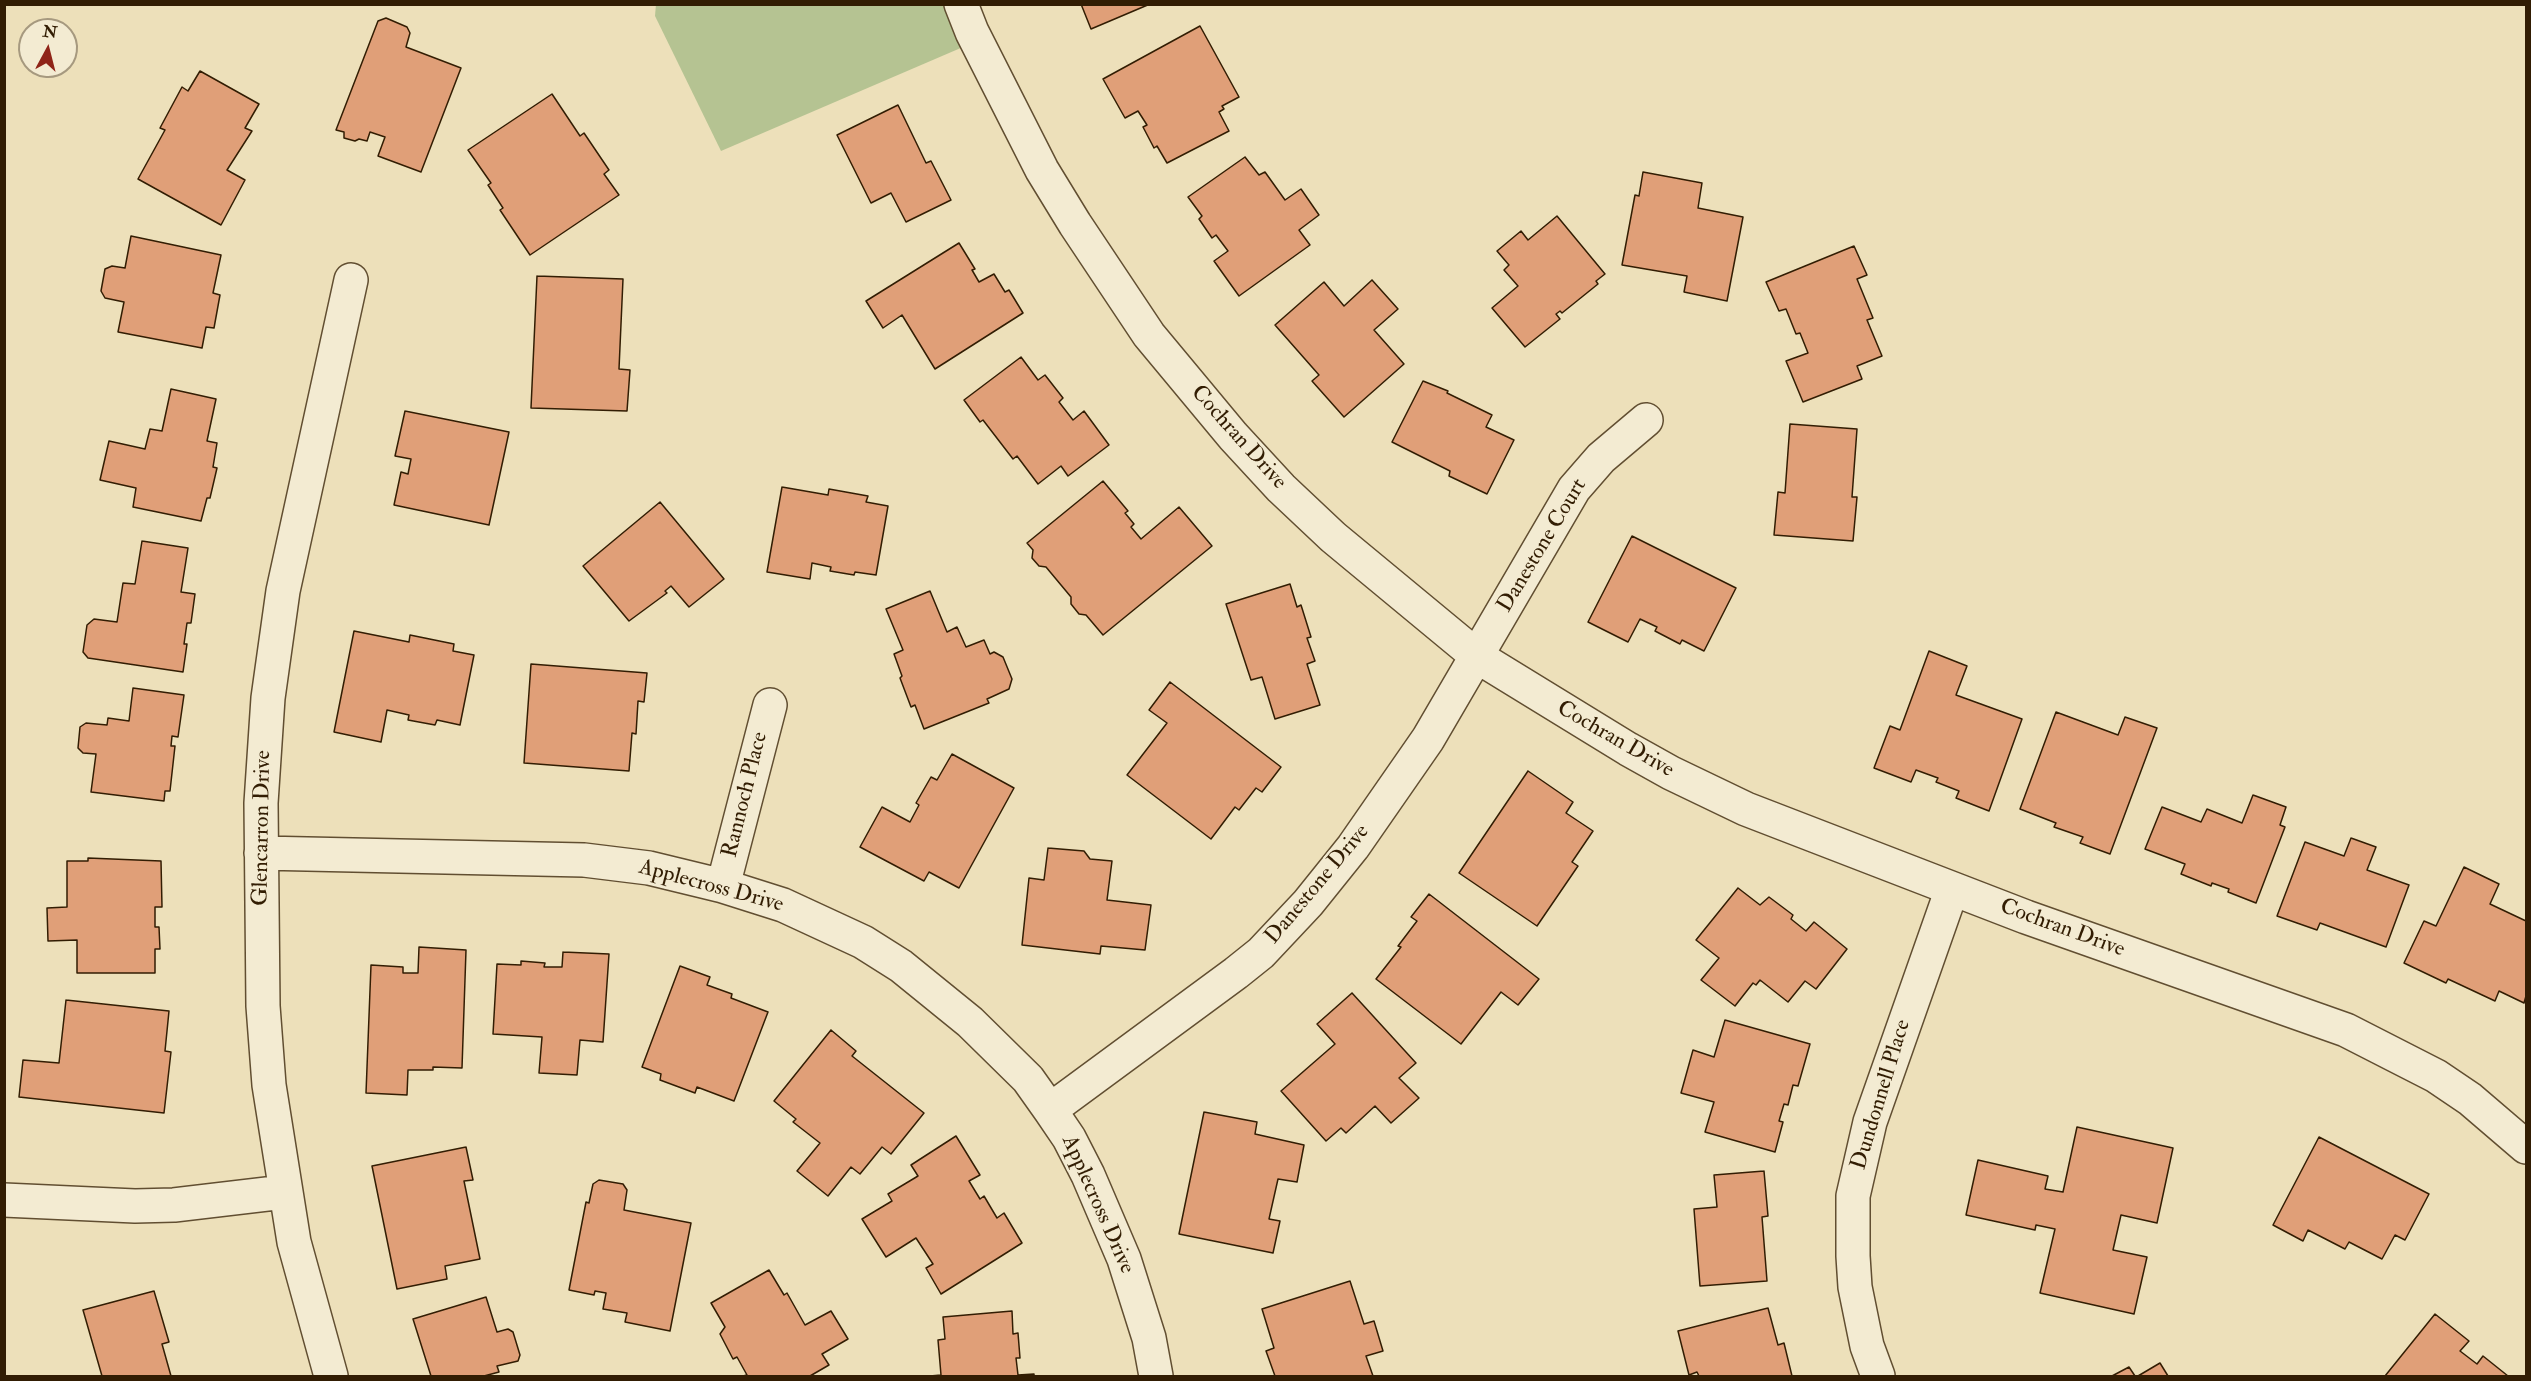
<!DOCTYPE html>
<style>
body{margin:0}
#map{position:relative;width:2531px;height:1381px;overflow:hidden;background:#ede0ba;font-family:"IM FELL Double Pica",serif}
canvas{display:block}
.frame{position:absolute;inset:0;border:6px solid #321d03;pointer-events:none}
.north{position:absolute;left:18px;top:18px;width:60px;height:60px;box-sizing:border-box;background:#f3ebd2;border:2px solid #a6997f;border-radius:50%;rotate:7deg;font-size:16px;font-weight:700;line-height:24px;text-align:center;color:#321d03}
.north::after{content:'';display:block;margin:auto;width:21px;height:27px;background:#8f2418;clip-path:polygon(50% 0,100% 100%,50% 72%,0 100%)}
</style>
<div id="map">
<canvas width="2531" height="1381"></canvas>
<div class="frame"></div>
<div class="north">N</div>
</div>
<script>
const c = document.querySelector('canvas').getContext('2d');
c.lineJoin = 'round';
function paint(path, color) { c.fillStyle = color; c.fill(path, 'evenodd'); }
const toPath = rows => new Path2D(rows.map(r => 'M' + r).join(''));
function stroke(path, color, width, dash) { c.strokeStyle = color; c.lineWidth = width; c.lineCap = dash ? 'butt' : 'round'; c.setLineDash(dash || []); c.stroke(path); }
function drawText(font, color, halo, rows, align = 'center') {
  c.font = font + ' "IM FELL Double Pica",serif'; c.lineWidth = 4.5; c.setLineDash([]); c.textBaseline = 'middle'; c.strokeStyle = halo; c.fillStyle = color; for (const [text, x, y, turn = 0] of rows) {
    c.save(); c.translate(x, y); c.rotate((+turn || 0) * Math.PI / 180); c.textAlign = isNaN(turn) ? turn : align; if (halo) c.strokeText(text, 0, 0); c.fillText(text, 0, 0); c.restore();
  }
}
const green = toPath([
 [656,4,961,5,977,41,721,151,655,16]
]);
const building = toPath([
 [1081,4,1150,4,1091,29,1081,4],
 [386,18,407,27,410,33,406,47,461,68,421,172,378,156,385,137,370,132,367,141,359,139,355,141,344,138,344,132,336,130,378,21,386,18],
 [1200,26,1239,97,1222,106,1224,109,1219,112,1229,131,1167,163,1157,146,1154,148,1143,127,1147,125,1138,111,1125,118,1103,79,1200,26],
 [200,71,259,104,245,128,252,131,227,170,245,180,221,225,138,179,165,130,160,128,182,87,188,91,200,71],
 [552,94,580,136,584,133,609,170,604,174,619,195,530,255,500,210,503,208,488,185,491,183,468,150,552,94],
 [898,105,926,163,931,161,951,200,906,222,891,193,871,203,837,135,898,105],
 [1245,157,1259,175,1265,172,1285,200,1301,189,1319,215,1299,230,1310,245,1239,296,1214,261,1228,251,1216,235,1212,238,1199,219,1202,216,1188,197,1245,157],
 [1643,172,1702,183,1698,208,1743,217,1727,301,1684,292,1687,276,1622,265,1635,195,1639,196,1643,172],
 [1557,216,1605,274,1596,281,1598,284,1562,313,1560,311,1556,314,1560,319,1525,347,1492,308,1518,286,1504,270,1509,265,1497,251,1521,231,1528,240,1557,216],
 [131,236,221,255,213,293,220,295,214,328,206,327,202,348,118,332,124,302,105,298,101,291,105,269,112,266,125,268,131,236],
 [959,243,975,269,972,270,979,282,994,274,1005,292,1009,290,1023,313,935,369,902,315,883,328,866,301,959,243],
 [1854,246,1867,275,1857,279,1873,318,1867,320,1882,356,1857,366,1862,379,1803,402,1786,361,1808,353,1800,333,1796,334,1786,309,1779,311,1766,282,1854,246],
 [537,276,623,279,619,369,630,370,627,411,531,408,537,276],
 [1372,280,1398,309,1374,330,1404,364,1344,417,1312,381,1319,375,1275,325,1324,282,1344,306,1372,280],
 [1021,357,1038,380,1045,375,1063,398,1059,402,1073,420,1084,411,1109,445,1068,476,1061,466,1038,484,1017,456,1013,459,983,420,980,422,964,400,1021,357],
 [1423,381,1448,391,1447,393,1492,415,1486,427,1514,440,1487,494,1449,476,1450,471,1392,442,1423,381],
 [171,389,216,399,207,441,217,443,213,467,217,468,210,498,207,498,201,521,133,507,136,488,100,480,109,441,145,449,150,429,162,431,171,389],
 [405,411,509,432,489,525,394,505,401,472,408,474,411,459,395,456,405,411],
 [1790,424,1857,429,1852,497,1857,497,1853,541,1774,535,1778,492,1785,493,1790,424],
 [1103,481,1128,511,1125,513,1134,524,1131,527,1141,539,1179,507,1212,546,1103,635,1086,615,1079,614,1071,604,1071,597,1046,567,1039,566,1032,558,1033,550,1027,543,1103,481],
 [782,487,828,495,829,489,868,496,866,502,888,506,876,575,855,572,854,575,830,571,831,567,812,563,810,579,767,572,782,487],
 [660,502,724,579,689,607,671,586,665,591,667,593,629,621,583,566,660,502],
 [1632,536,1736,588,1704,651,1682,640,1680,644,1655,631,1657,627,1640,619,1628,642,1588,622,1632,536],
 [142,541,188,548,181,592,195,594,191,623,187,623,184,644,187,644,183,672,88,658,83,652,87,625,94,619,117,622,123,583,135,584,142,541],
 [1290,584,1297,607,1301,605,1311,637,1307,638,1315,661,1307,664,1320,705,1275,719,1262,677,1251,680,1226,604,1290,584],
 [930,591,947,632,957,627,966,647,984,640,990,654,994,652,1003,657,1012,679,1009,689,987,699,989,703,924,729,915,705,911,707,900,678,902,676,894,654,903,650,886,609,930,591],
 [354,631,409,642,410,635,454,644,453,651,474,655,460,725,437,720,435,725,408,720,409,715,387,710,381,742,334,732,354,631],
 [1929,651,1967,666,1956,695,2022,719,1989,811,1956,798,1959,791,1936,782,1938,778,1916,770,1911,782,1874,768,1890,726,1900,730,1929,651],
 [531,664,647,673,644,702,638,701,636,734,632,733,629,771,524,763,531,664],
 [1170,682,1281,767,1262,792,1256,788,1239,810,1235,807,1211,839,1127,775,1167,723,1149,710,1170,682],
 [133,688,184,695,178,737,172,736,171,746,175,746,170,791,165,791,164,801,91,792,96,754,83,753,78,748,80,727,86,723,107,725,108,718,129,721,133,688],
 [2056,712,2118,735,2125,717,2157,728,2110,854,2080,843,2083,837,2054,827,2056,823,2020,809,2056,712],
 [952,754,1014,788,959,888,929,872,924,881,860,847,882,807,910,822,919,805,916,803,931,777,937,780,952,754],
 [1528,771,1573,802,1566,813,1593,831,1572,862,1578,866,1537,926,1459,873,1528,771],
 [2253,795,2286,807,2280,825,2285,827,2256,903,2228,892,2229,889,2212,883,2211,886,2181,874,2185,864,2145,849,2162,807,2201,822,2207,809,2242,823,2253,795],
 [2351,838,2376,847,2367,870,2409,885,2386,947,2320,923,2317,930,2277,916,2305,842,2344,856,2351,838],
 [1048,848,1084,851,1090,859,1112,861,1107,900,1151,905,1145,950,1101,946,1100,954,1022,945,1029,878,1044,880,1048,848],
 [88,858,161,861,162,907,155,907,155,927,159,927,160,949,155,949,155,973,77,973,77,940,48,941,47,908,67,907,67,861,88,861,88,858],
 [2464,867,2499,884,2490,904,2526,921,2526,996,2524,1003,2499,991,2495,1001,2448,979,2446,983,2404,963,2424,921,2436,926,2464,867],
 [1738,888,1760,905,1769,897,1793,915,1791,919,1806,931,1814,922,1847,949,1816,989,1805,981,1788,1002,1760,980,1756,985,1753,983,1735,1006,1701,980,1719,958,1696,940,1738,888],
 [1429,894,1539,979,1518,1005,1501,992,1461,1044,1376,979,1401,947,1398,946,1417,921,1411,917,1429,894],
 [419,947,466,950,462,1068,433,1067,433,1070,408,1070,407,1095,366,1093,371,965,403,967,403,973,418,973,419,947],
 [563,952,609,954,603,1042,580,1040,577,1075,539,1073,542,1037,493,1034,497,964,521,965,521,961,545,963,544,967,562,967,563,952],
 [680,966,710,977,707,985,732,994,731,998,768,1012,734,1101,697,1087,695,1093,660,1080,661,1074,642,1067,680,966],
 [1352,993,1416,1063,1399,1078,1419,1098,1391,1123,1375,1106,1346,1133,1341,1128,1326,1141,1281,1091,1335,1044,1317,1024,1352,993],
 [66,1000,169,1011,165,1051,171,1052,164,1113,19,1097,23,1060,59,1063,66,1000],
 [1725,1020,1810,1044,1798,1086,1793,1085,1788,1105,1784,1104,1779,1121,1783,1122,1775,1152,1705,1132,1714,1102,1681,1093,1693,1050,1714,1057,1725,1020],
 [831,1030,856,1051,852,1056,924,1113,891,1154,882,1147,860,1174,851,1167,828,1196,797,1171,820,1143,793,1122,796,1119,774,1101,831,1030],
 [1204,1112,1257,1122,1255,1134,1304,1145,1297,1182,1278,1179,1269,1219,1280,1221,1273,1253,1179,1234,1204,1112],
 [2077,1127,2173,1148,2157,1223,2121,1215,2113,1250,2147,1257,2134,1314,2040,1293,2055,1229,2036,1225,2035,1230,1966,1215,1978,1160,2048,1176,2045,1189,2063,1192,2077,1127],
 [956,1136,980,1175,969,1181,980,1199,984,1196,997,1218,1004,1213,1022,1243,941,1294,926,1268,933,1264,916,1238,886,1257,862,1219,892,1201,888,1194,918,1176,911,1165,956,1136],
 [2319,1137,2429,1194,2405,1240,2395,1235,2382,1259,2349,1242,2345,1249,2308,1230,2303,1241,2273,1225,2319,1137],
 [466,1147,473,1180,464,1181,480,1259,445,1266,447,1279,397,1289,372,1166,466,1147],
 [1764,1171,1768,1216,1762,1217,1767,1281,1700,1286,1694,1209,1717,1207,1714,1175,1764,1171],
 [599,1180,623,1184,627,1190,624,1210,691,1223,670,1331,625,1322,627,1313,603,1309,606,1293,595,1291,594,1295,569,1290,586,1202,589,1203,593,1184,599,1180],
 [769,1270,784,1295,787,1293,805,1325,831,1311,848,1339,822,1354,829,1365,810,1376,743,1376,747,1375,737,1357,733,1359,720,1334,725,1327,711,1303,769,1270],
 [1350,1281,1364,1324,1374,1321,1383,1351,1366,1356,1373,1376,1275,1376,1266,1351,1274,1348,1262,1309,1350,1281],
 [154,1291,169,1342,162,1344,171,1376,102,1376,83,1310,154,1291],
 [486,1297,497,1332,508,1329,513,1332,520,1355,518,1361,497,1366,499,1372,484,1376,431,1376,413,1319,486,1297],
 [1768,1308,1778,1345,1784,1343,1792,1376,1699,1376,1697,1372,1689,1375,1678,1331,1768,1308],
 [1012,1311,1013,1334,1018,1333,1020,1358,1016,1358,1018,1375,1034,1374,1034,1376,930,1376,941,1375,938,1340,945,1339,943,1317,1012,1311],
 [2435,1314,2469,1341,2460,1351,2477,1364,2483,1356,2508,1376,2385,1376,2435,1314],
 [2160,1363,2168,1376,2138,1376,2160,1363],
 [2129,1367,2135,1376,2112,1376,2129,1367]
]);
const minor = toPath([
 [961,4,972,32,1042,170,1075,224,1149,335,1233,436,1281,488,1333,537,1478,657,1628,749,1671,773,1746,809,2026,917,2346,1030,2436,1076,2470,1099,2526,1147],
 [261,853,584,860,649,868,723,886,783,905,863,942,901,966,970,1022,1028,1079,1050,1110,1069,1138,1088,1175,1124,1259,1149,1338,1156,1376],
 [723,886,770,705],
 [1050,1110,1236,973,1261,953,1308,903,1353,847,1428,739,1574,489,1601,458,1646,420],
 [4,1200,135,1206,174,1205,284,1192],
 [331,1376,294,1242,269,1085,263,1006,261,803,268,698,283,591,351,280],
 [1878,1376,1867,1346,1855,1287,1853,1256,1853,1196,1870,1122,1952,889]
]);
const streetNames = [
 ["Cochran Drive",1238,438,48],
 ["Danestone Court",1543,546,-59],
 ["Cochran Drive",1615,740,30],
 ["Rannoch Place",746,795,-76],
 ["Glencarron Drive",263,828,-89],
 ["Danestone Drive",1318,885,-50],
 ["Applecross Drive",711,887,15],
 ["Cochran Drive",2062,929,20],
 ["Dundonnell Place",1882,1095,-73],
 ["Applecross Drive",1097,1205,66]
];
paint(green, '#b5c392');
paint(building, '#e09f78');
stroke(building, '#321d03', 1.5);
stroke(minor, '#614e31', 36);
stroke(minor, '#f3ebd2', 33);
drawText('22px', '#321d03', '#f3ebd2', streetNames);
</script>
